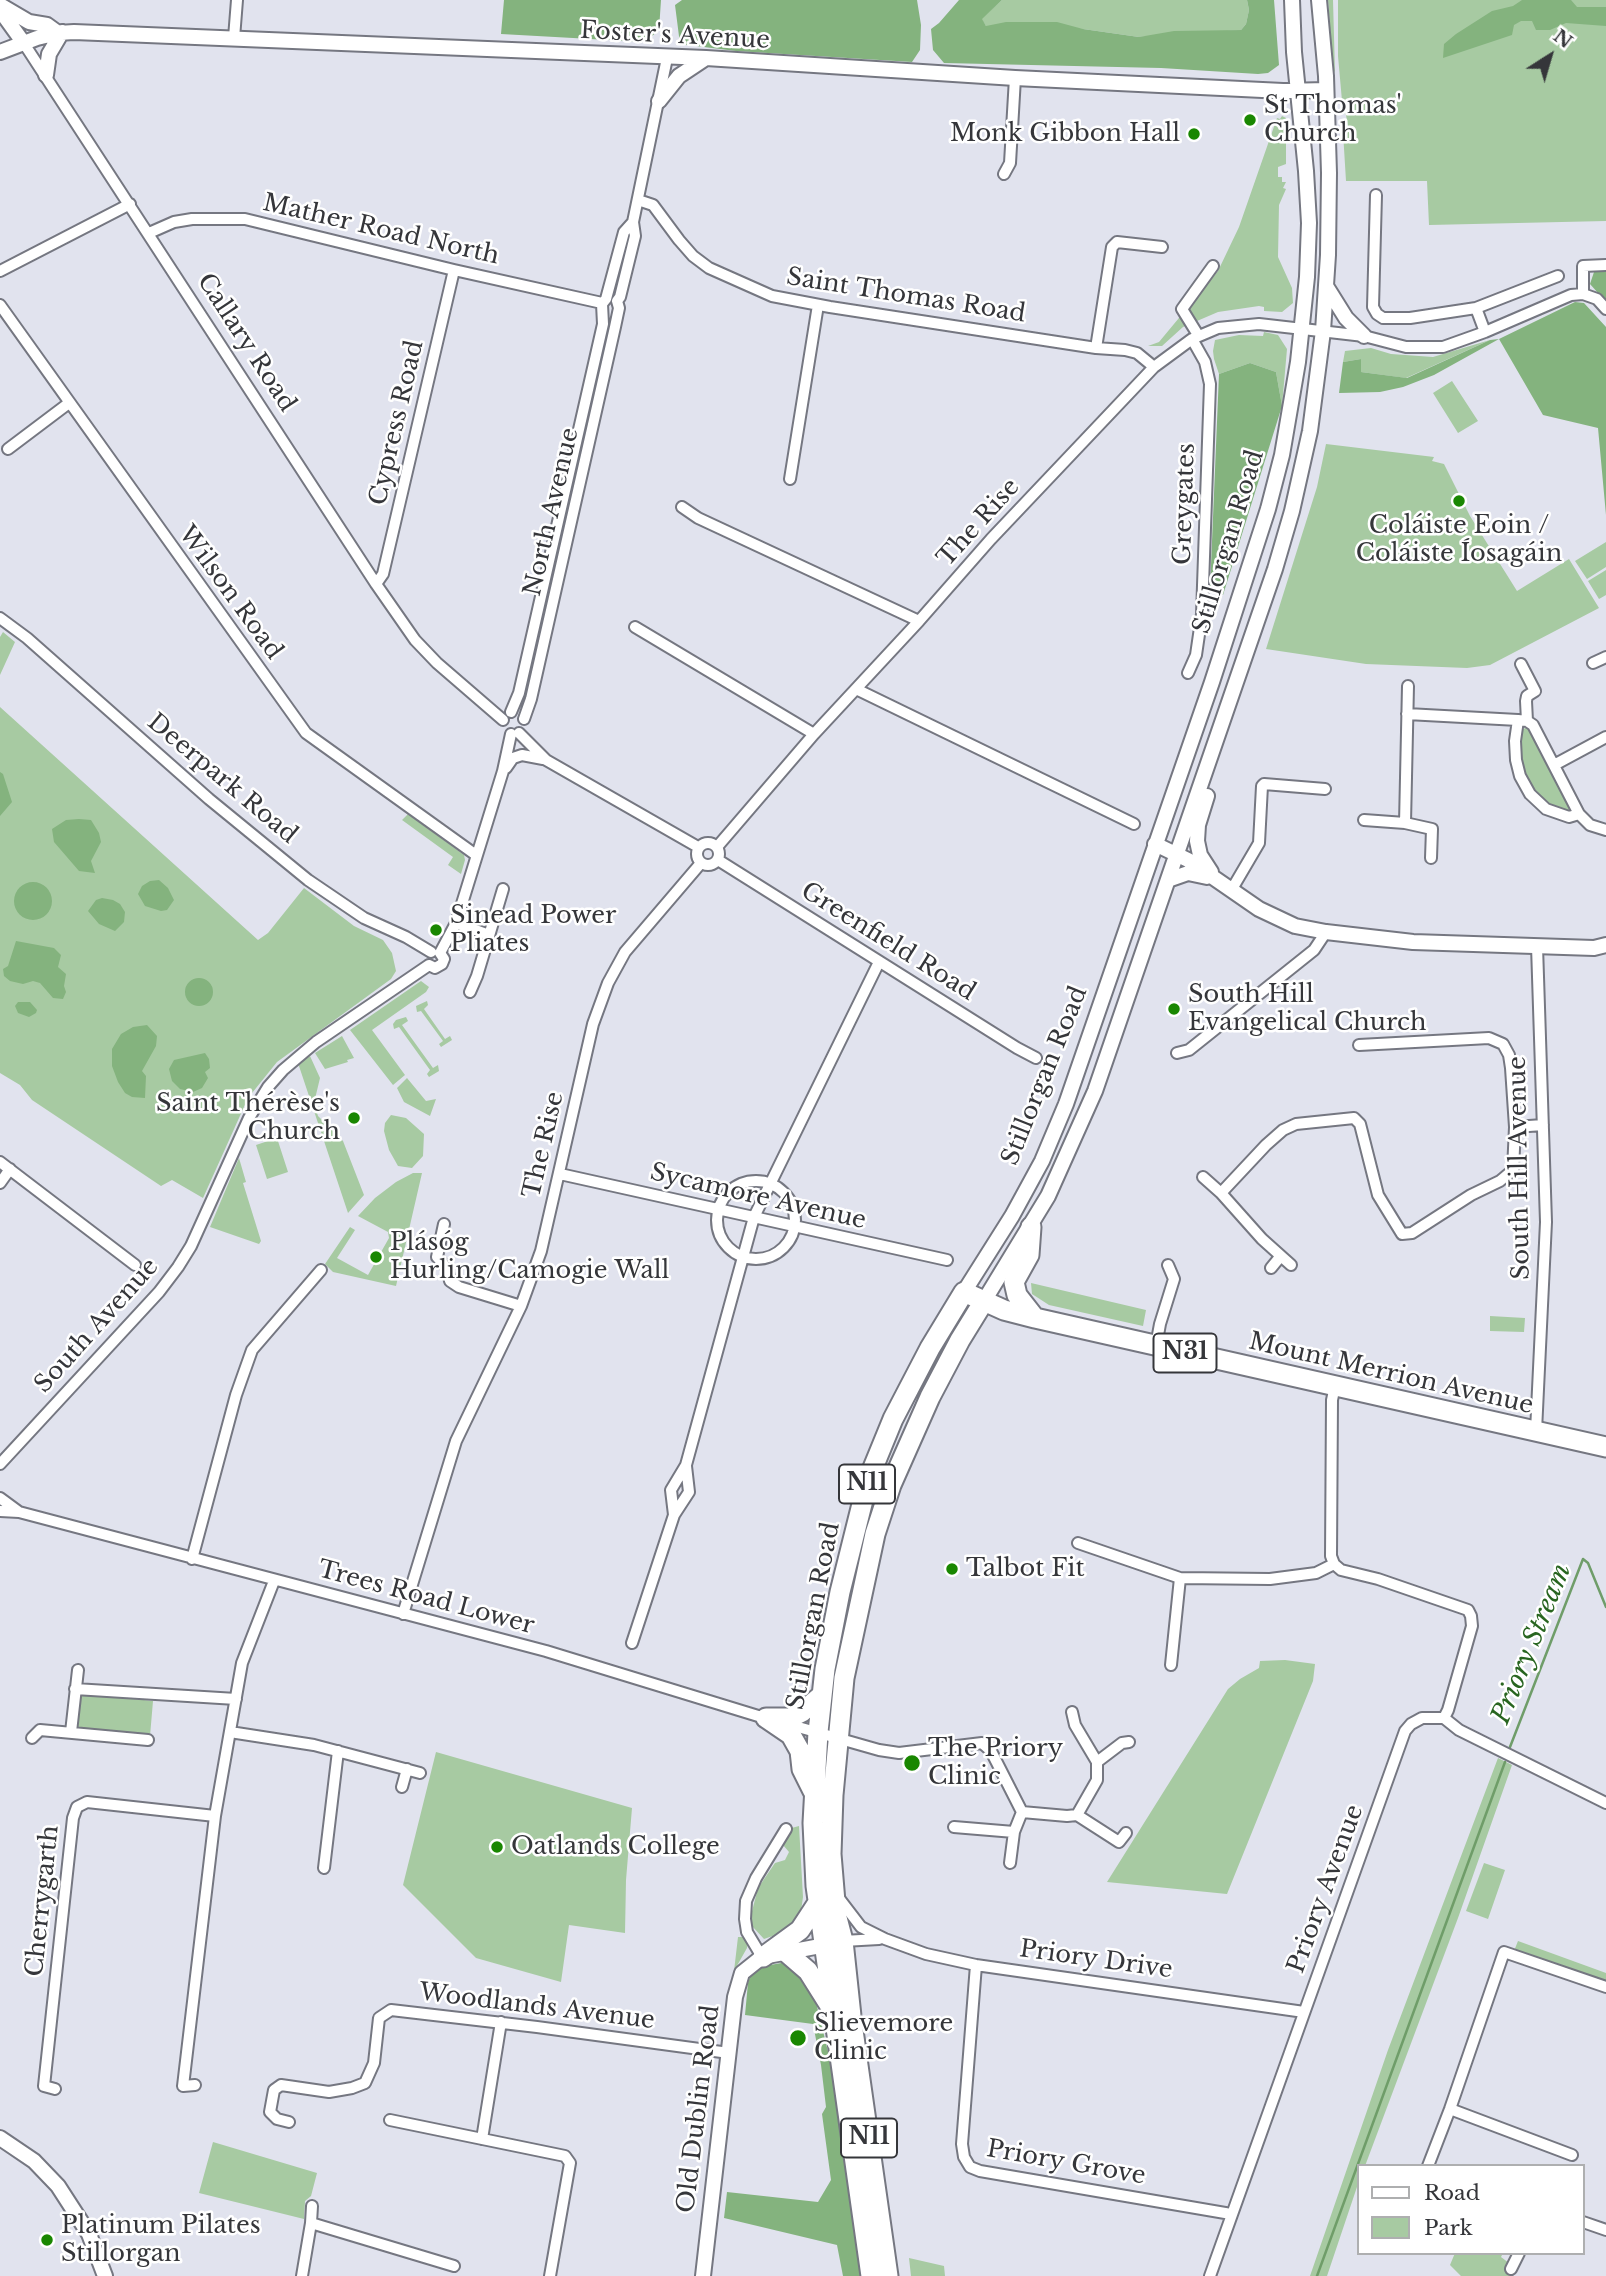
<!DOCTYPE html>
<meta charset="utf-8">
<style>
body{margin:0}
#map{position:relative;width:1606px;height:2276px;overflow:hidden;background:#e1e3ee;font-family:"Libre Baskerville",serif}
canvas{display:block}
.legend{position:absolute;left:1357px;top:2164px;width:228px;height:91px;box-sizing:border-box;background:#fff;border:2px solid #aeafb0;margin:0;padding:9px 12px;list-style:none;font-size:21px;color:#35363a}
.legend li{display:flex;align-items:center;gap:14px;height:35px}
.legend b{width:35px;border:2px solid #aeafb0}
.north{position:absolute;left:1515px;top:21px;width:70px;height:70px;-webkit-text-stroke:5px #fff;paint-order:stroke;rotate:37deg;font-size:19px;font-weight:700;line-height:28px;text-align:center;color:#35363a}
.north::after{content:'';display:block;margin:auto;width:24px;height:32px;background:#35363a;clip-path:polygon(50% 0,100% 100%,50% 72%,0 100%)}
</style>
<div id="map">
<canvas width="1606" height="2276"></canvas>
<ul class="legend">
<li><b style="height:9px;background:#fff"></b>Road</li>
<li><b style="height:19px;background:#a7caa2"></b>Park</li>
</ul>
<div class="north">N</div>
</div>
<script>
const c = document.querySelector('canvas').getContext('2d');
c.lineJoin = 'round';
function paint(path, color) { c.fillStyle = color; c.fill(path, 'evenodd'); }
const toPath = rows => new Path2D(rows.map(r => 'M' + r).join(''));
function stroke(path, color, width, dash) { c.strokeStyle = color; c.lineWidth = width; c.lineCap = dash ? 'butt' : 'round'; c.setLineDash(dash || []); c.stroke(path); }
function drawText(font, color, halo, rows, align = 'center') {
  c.font = font + ' "Libre Baskerville",serif'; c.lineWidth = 5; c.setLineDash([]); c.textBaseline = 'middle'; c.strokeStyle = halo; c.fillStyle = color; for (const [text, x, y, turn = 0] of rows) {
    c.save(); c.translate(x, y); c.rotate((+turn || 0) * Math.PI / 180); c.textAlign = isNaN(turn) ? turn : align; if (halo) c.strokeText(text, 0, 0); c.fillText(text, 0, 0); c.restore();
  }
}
const green = toPath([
 [1002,0,1247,0,1249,10,1246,24,1241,30,1139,37,1083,29,986,26,981,19],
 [1328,0,1333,0,1335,73,1333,68],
 [1338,0,1606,0,1606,221,1429,225,1427,181,1346,181,1343,132,1348,127,1346,115,1343,112,1338,56],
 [1282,116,1286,118,1286,164,1278,167,1278,177,1282,177,1282,182,1286,182,1283,188,1286,189,1279,205,1278,257,1292,288,1293,303,1282,312,1264,311,1264,307,1259,306,1218,312,1183,327,1162,346,1148,346,1159,342,1218,271,1239,227,1277,118,1280,119],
 [1264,332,1278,335,1287,349,1282,406,1276,372,1250,363,1219,374,1214,359,1213,351,1215,340,1239,335,1263,336],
 [1490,340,1406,378,1361,372,1361,359,1343,362,1345,351,1371,348,1391,354,1433,357],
 [1452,381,1478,421,1458,433,1433,393],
 [1326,444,1434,457,1432,461,1444,464,1470,516,1517,591,1569,559,1599,608,1490,665,1467,668,1366,664,1266,649,1317,487],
 [1606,542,1606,567,1587,579,1575,561],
 [1606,570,1606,595,1599,599,1588,581],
 [3,632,15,642,0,675,0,637],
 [0,707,258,940,268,933,304,888,354,926,383,940,392,953,396,971,391,979,277,1062,248,1098,203,1198,172,1180,161,1186,32,1100,20,1085,0,1073],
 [1528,727,1570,809,1567,812,1549,804,1526,781,1519,750,1523,729],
 [408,814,464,855,465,860,461,874,448,865,453,857,402,820],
 [421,981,429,987,426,992,372,1030,405,1075,393,1085,350,1030],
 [427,1001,428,1005,424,1009,445,1039,450,1036,452,1040,441,1047,439,1044,443,1041,421,1011,417,1012,416,1006],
 [406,1017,408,1021,402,1025,433,1068,438,1065,439,1071,429,1077,427,1074,430,1070,399,1027,394,1029,393,1024,396,1020],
 [342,1036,354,1058,347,1060,348,1062,325,1069,315,1053],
 [310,1056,320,1078,314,1103,318,1116,343,1141,364,1195,348,1213,298,1063],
 [407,1078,426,1101,436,1099,430,1116,404,1102,397,1088],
 [391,1115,406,1118,424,1134,423,1156,412,1168,398,1166,389,1150,384,1131,385,1123],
 [277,1138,288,1172,267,1179,256,1145],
 [239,1158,246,1182,243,1183,261,1241,259,1244,210,1227],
 [413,1173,422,1173,396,1286,333,1272,325,1264,350,1227,355,1230,337,1258,368,1275,389,1238,388,1232,358,1216,375,1198,396,1182],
 [1031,1283,1146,1310,1143,1326,1049,1305,1032,1294],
 [1490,1316,1525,1318,1524,1332,1490,1331],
 [1285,1660,1315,1664,1313,1681,1227,1894,1107,1882,1228,1689,1240,1679,1259,1668,1260,1661],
 [79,1693,153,1701,150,1736,76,1729],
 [436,1752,632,1808,626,1880,625,1933,569,1925,561,1982,476,1958,403,1885],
 [1498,1758,1512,1765,1458,1918,1365,2166,1359,2166,1359,2181,1327,2276,1310,2276,1388,2050],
 [799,1826,803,1897,800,1918,790,1930,764,1939,752,1926,750,1919,758,1888,775,1863,785,1860,789,1852,783,1845,788,1829],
 [1484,1863,1505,1870,1488,1919,1466,1911],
 [743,1929,748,1939,747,1948,734,1971,738,1937,742,1937],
 [1518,1941,1606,1973,1606,1983,1514,1951],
 [213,2142,317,2173,311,2196,305,2201,304,2219,199,2193],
 [1455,2253,1503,2253,1501,2257,1509,2263,1507,2272,1514,2276,1461,2276,1450,2265],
 [909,2258,944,2266,945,2276,911,2276]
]);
const forest = toPath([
 [504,0,661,0,659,30,645,42,501,34],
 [682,0,917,0,921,25,920,50,912,62,736,51,680,44,675,5],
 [959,0,1002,0,982,19,986,26,1006,22,1057,22,1083,29,1139,37,1174,31,1241,30,1246,24,1249,10,1247,0,1274,0,1279,65,1268,73,1258,74,1161,68,944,63,933,50,931,29,939,23],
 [1522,0,1571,0,1577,7,1606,7,1606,26,1566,23,1550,30,1536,30,1532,21,1521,21,1514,25,1512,35,1443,58,1444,44,1456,34,1492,11,1513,6],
 [1606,271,1606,302,1590,284,1594,272],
 [1575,302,1584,303,1606,327,1606,515,1598,428,1543,415,1499,339,1434,375,1403,387,1380,392,1339,393,1343,362,1361,359,1361,372,1407,378,1490,340,1499,339],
 [1250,363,1276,372,1282,406,1223,595,1210,589,1219,374],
 [0,772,3,774,12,802,0,816],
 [79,819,91,820,99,833,101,842,91,861,95,873,79,871,54,842,52,829,66,820],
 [159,880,168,888,174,900,167,910,161,911,145,906,138,894,142,886,150,881],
 '14 901a19 19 0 1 1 38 0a19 19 0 1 1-38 0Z',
 [102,898,113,900,120,904,125,912,124,922,115,931,99,924,88,911,96,900],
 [16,941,54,948,61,955,58,967,66,974,64,986,66,992,63,999,53,998,40,983,33,981,23,984,10,981,4,976,3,969,8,966],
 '185 992a14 14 0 1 1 28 0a14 14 0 1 1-28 0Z',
 [18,1002,30,1002,37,1010,36,1013,29,1017,18,1013,15,1006],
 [147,1025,157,1036,156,1046,142,1071,146,1076,145,1098,132,1097,125,1093,118,1082,112,1066,112,1049,121,1034,133,1027],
 [205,1053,209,1059,210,1068,205,1072,208,1078,202,1088,193,1092,180,1089,172,1081,169,1069,174,1060],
 [787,1962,812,1986,834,2076,860,2276,843,2276,837,2245,724,2218,727,2192,818,2202,831,2180,822,2114,826,2107,821,2065,813,2024,745,2015,748,1983,751,1974,759,1967]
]);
const stream = toPath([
 [1510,1747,1583,1559,1588,1563,1606,1607],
 [1317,2276,1505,1762]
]);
const street = toPath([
 [234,38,237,0],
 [23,42,376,584,415,640,437,663,503,720],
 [1004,174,1010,163,1015,78],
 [1376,195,1373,307,1377,314,1383,318,1410,318,1476,308,1485,332],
 [638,200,653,205,679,240,693,256,709,268,772,296,830,307,1096,348,1125,350,1137,353,1154,367],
 [149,233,174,222,192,219,245,219,454,270,602,303],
 [0,271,130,204],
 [1583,294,1583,266,1606,265],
 [0,305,306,733,476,855],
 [1476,308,1558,276],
 [1198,335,1182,309,1213,266],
 [1096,348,1112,247,1117,242,1162,247],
 [8,449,69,403],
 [790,479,818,305],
 [682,507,698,518,919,621],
 [376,584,383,574,454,270],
 [0,618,27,638,209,799,308,880,364,918,406,937,431,952],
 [635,627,814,734],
 [1593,663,1606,657],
 [1521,664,1535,691,1527,696,1526,701,1527,721,1518,720,1515,741,1516,760,1520,776,1530,794,1546,809,1569,817,1579,814,1590,825,1606,830],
 [1188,673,1196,655,1202,614,1210,384,1205,362,1192,339],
 [856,689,1134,824],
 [511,712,519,693,603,324,602,304,606,299,624,232,633,222],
 [1407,714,1518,720],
 [524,719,531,699,615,327,619,308,617,301,620,297,635,236,633,222,667,58],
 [1527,721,1533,725,1579,814],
 [519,733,546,760,698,847],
 [1554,765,1606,737],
 [506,768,513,758,522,755,543,759],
 [1364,820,1405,823,1432,829,1431,858],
 [1405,823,1408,686],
 '697 854a11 11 0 1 1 22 0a11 11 0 1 1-22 0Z',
 [717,847,814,734,919,621,991,539,1154,367,1192,339,1218,328,1259,324,1364,336,1406,347,1443,347,1485,332,1571,295,1583,294,1597,299,1606,309],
 [718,860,1017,1048,1036,1058],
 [1232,889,1259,843,1262,786,1264,784,1325,789],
 [456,923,489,935],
 [440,953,456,923,503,771,511,734],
 [429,965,435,968,442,964,444,959,440,953],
 [470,992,477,976,503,889],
 [1177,1053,1189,1050,1314,950,1326,932],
 [1515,1127,1543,1125],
 [0,1162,135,1265],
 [560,1174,947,1260],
 [1203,1177,1221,1193],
 '717 1220a39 39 0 1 1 78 0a39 39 0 1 1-78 0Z',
 [0,1183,10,1169],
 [444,1224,437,1257,447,1268,450,1281,459,1287,521,1306],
 [1291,1265,1262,1239,1221,1193,1266,1145,1283,1130,1296,1124,1354,1118,1360,1124,1378,1195,1402,1234,1412,1233,1471,1195,1500,1181,1513,1170,1515,1127,1511,1068,1509,1055,1503,1044,1489,1038,1359,1045],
 [1271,1268,1280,1257],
 [1156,1346,1160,1324,1174,1279,1168,1265],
 [1335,1386,1332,1400,1331,1556,1334,1564,1341,1570,1378,1579,1468,1610,1471,1616,1472,1626,1448,1710,1444,1718],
 [1536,1431,1546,1222,1537,946],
 [0,1464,159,1292,178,1267,191,1246,249,1118,268,1087,283,1070,316,1042,429,965],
 [0,1498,19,1512],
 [0,1511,19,1512,546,1651,768,1719],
 [674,1515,671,1490,686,1465,754,1217,879,962],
 [1078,1543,1180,1578,1270,1579,1316,1573,1334,1564],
 [192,1559,236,1395,252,1350,321,1270],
 [403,1614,456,1441,521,1306,541,1251,593,1024,608,983,625,952,701,863],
 [632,1643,674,1515,689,1492,686,1466],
 [1171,1665,1180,1578],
 [75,1689,236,1699],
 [1072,1712,1075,1725,1097,1762,1122,1743,1129,1742],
 [784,1723,879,1750,899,1753,982,1743,991,1751,1022,1812,1014,1832,1010,1863],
 [71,1732,78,1670],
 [230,1732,314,1745,420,1773],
 [32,1738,40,1730,148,1740],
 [1097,1762,1097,1780,1077,1815,1119,1842,1126,1833],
 [402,1787,407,1769],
 [1022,1812,1067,1816,1077,1815],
 [954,1827,1014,1832],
 [324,1868,338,1751],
 [838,1897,861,1927,885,1939,926,1954,976,1965,1304,2012],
 [843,1941,879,1939],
 [762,1957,747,1932,745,1919,746,1901,756,1878,786,1829],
 [976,1965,962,2144,964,2157,970,2167,980,2171,1231,2214],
 [195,2085,183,2086,215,1816,242,1663,274,1581],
 [55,2089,44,2086,73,1818,77,1807,87,1802,215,1816],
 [1450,2109,1572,2155],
 [390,2120,565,2156,570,2163,550,2276],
 [289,2122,277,2119,270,2112,274,2090,281,2085,329,2092,352,2088,365,2083,374,2063,379,2018,391,2010,537,2027,729,2053],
 [482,2139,501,2022],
 [1428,2166,1450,2109,1504,1952,1606,1987],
 [1583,2222,1606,2230],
 [311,2223,454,2266],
 [1511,2269,1519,2253],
 [302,2276,311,2223,312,2206],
 [1210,2276,1405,1731,1411,1724,1422,1718,1444,1718,1459,1730,1606,1803]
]);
const secondary = toPath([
 [0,5,29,22,47,25,58,33],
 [0,10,23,42],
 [0,52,37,38,58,33,74,32,706,58,1015,78,1283,91,1326,90],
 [46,75,49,54,62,32],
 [659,101,679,76,706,58],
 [1326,286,1346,318,1364,336],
 [1207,796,1198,825,1197,841,1200,855,1211,872],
 [1155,844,1188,860,1259,909,1295,926,1326,932,1413,942,1594,948,1606,945],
 [1168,880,1188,873,1207,877],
 [964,1292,1012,1216,1042,1161,1066,1104,1212,682,1268,509,1282,455,1298,362,1307,277,1309,223,1306,171,1294,52,1292,0],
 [984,1301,1048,1196,1095,1091,1275,569,1292,511,1310,431,1323,331,1328,255,1329,173,1326,76,1319,0],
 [0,2138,34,2161,58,2186,89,2234,105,2276],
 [703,2276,735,1997,742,1973,762,1957,831,1944]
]);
const highway = toPath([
 [1031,1227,1029,1255,1014,1282,1017,1295,1035,1318],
 [766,1718,791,1735,800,1751,802,1769,813,1791],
 [766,1718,790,1718,802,1712,822,1695],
 [786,1952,808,1971,830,2006],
 [763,1957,800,1930,819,1901],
 [871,2276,816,1886,813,1823,818,1732,825,1669,840,1592,868,1480,893,1419,930,1348,964,1292,1004,1310,1035,1318,1606,1447],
 [888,2276,851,2016,843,1941,836,1914,831,1854,833,1795,844,1678,875,1534,891,1485,930,1397,960,1340,984,1301]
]);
const markers = [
 [1250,120,7,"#198701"],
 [1194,134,7,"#198701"],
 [1459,501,7,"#198701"],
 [436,930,7,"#198701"],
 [1174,1009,7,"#198701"],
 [354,1118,7,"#198701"],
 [376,1257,7,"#198701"],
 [952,1569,7,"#198701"],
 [912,1763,9,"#198701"],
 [497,1847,7,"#198701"],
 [798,2038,9,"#198701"],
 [47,2240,7,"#198701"]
];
const shields = [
 [1185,1353,63],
 [867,1484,56],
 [869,2138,56]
];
const shieldNames = [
 ["N31",1185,1353],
 ["N11",867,1484],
 ["N11",869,2138]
];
const streetNames = [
 ["Foster's Avenue",675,36,3],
 ["Mather Road North",381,230,13],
 ["Saint Thomas Road",906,296,9],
 ["Callary Road",246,343,57],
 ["Cypress Road",397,423,-77],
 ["Greygates",1185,504,-88],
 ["North Avenue",552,512,-77],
 ["The Rise",979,523,-48],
 ["Stillorgan Road",1229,542,-73],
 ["Wilson Road",230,593,54],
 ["Deerpark Road",222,779,40],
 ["Greenfield Road",888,942,32],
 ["Stillorgan Road",1045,1076,-68],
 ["The Rise",544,1145,-77],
 ["South Hill Avenue",1520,1168,-91],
 ["Sycamore Avenue",758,1197,13],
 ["South Avenue",97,1326,-48],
 ["Mount Merrion Avenue",1391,1374,13],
 ["Trees Road Lower",426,1598,15],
 ["Stillorgan Road",814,1616,-79],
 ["Priory Avenue",1326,1889,-70],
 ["Cherrygarth",43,1901,-84],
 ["Priory Drive",1096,1960,8],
 ["Woodlands Avenue",537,2007,7],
 ["Old Dublin Road",699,2109,-83],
 ["Priory Grove",1066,2163,10]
];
const poiNames = [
 ["St Thomas'",1264,106],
 ["Church",1264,134],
 ["Monk Gibbon Hall",1180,134,"right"],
 ["Coláiste Eoin /",1459,526,"center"],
 ["Coláiste Íosagáin",1459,554,"center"],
 ["Sinead Power",450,916],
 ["Pliates",450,944],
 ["South Hill",1188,995],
 ["Evangelical Church",1188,1023],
 ["Saint Thérèse's",340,1104,"right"],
 ["Church",340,1132,"right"],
 ["Plásóg",390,1243],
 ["Hurling/Camogie Wall",390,1271],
 ["Talbot Fit",966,1569],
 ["The Priory",928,1749],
 ["Clinic",928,1777],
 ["Oatlands College",511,1847],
 ["Slievemore",814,2024],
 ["Clinic",814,2052],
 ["Platinum Pilates",61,2226],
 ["Stillorgan",61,2254]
];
const waterNames = [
 ["Priory Stream",1532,1644,-68]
];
paint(green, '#a7caa2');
paint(forest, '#84b37e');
stroke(stream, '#6f9d69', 2.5);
stroke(street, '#757781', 14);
stroke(secondary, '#757781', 18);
stroke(highway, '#757781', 23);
stroke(street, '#fff', 10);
stroke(secondary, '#fff', 14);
stroke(highway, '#fff', 19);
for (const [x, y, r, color] of markers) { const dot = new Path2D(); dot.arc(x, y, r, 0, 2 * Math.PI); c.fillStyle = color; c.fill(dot); stroke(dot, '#fff', 2.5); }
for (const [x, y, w] of shields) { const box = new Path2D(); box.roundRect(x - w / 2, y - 19.5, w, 39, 5); c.fillStyle = '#fff'; c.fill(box); stroke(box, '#35363a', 2); }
drawText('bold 23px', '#35363a', null, shieldNames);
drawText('24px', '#35363a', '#fff', streetNames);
drawText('24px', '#35363a', '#fff', poiNames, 'left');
drawText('italic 26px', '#286520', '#fff', waterNames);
</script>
